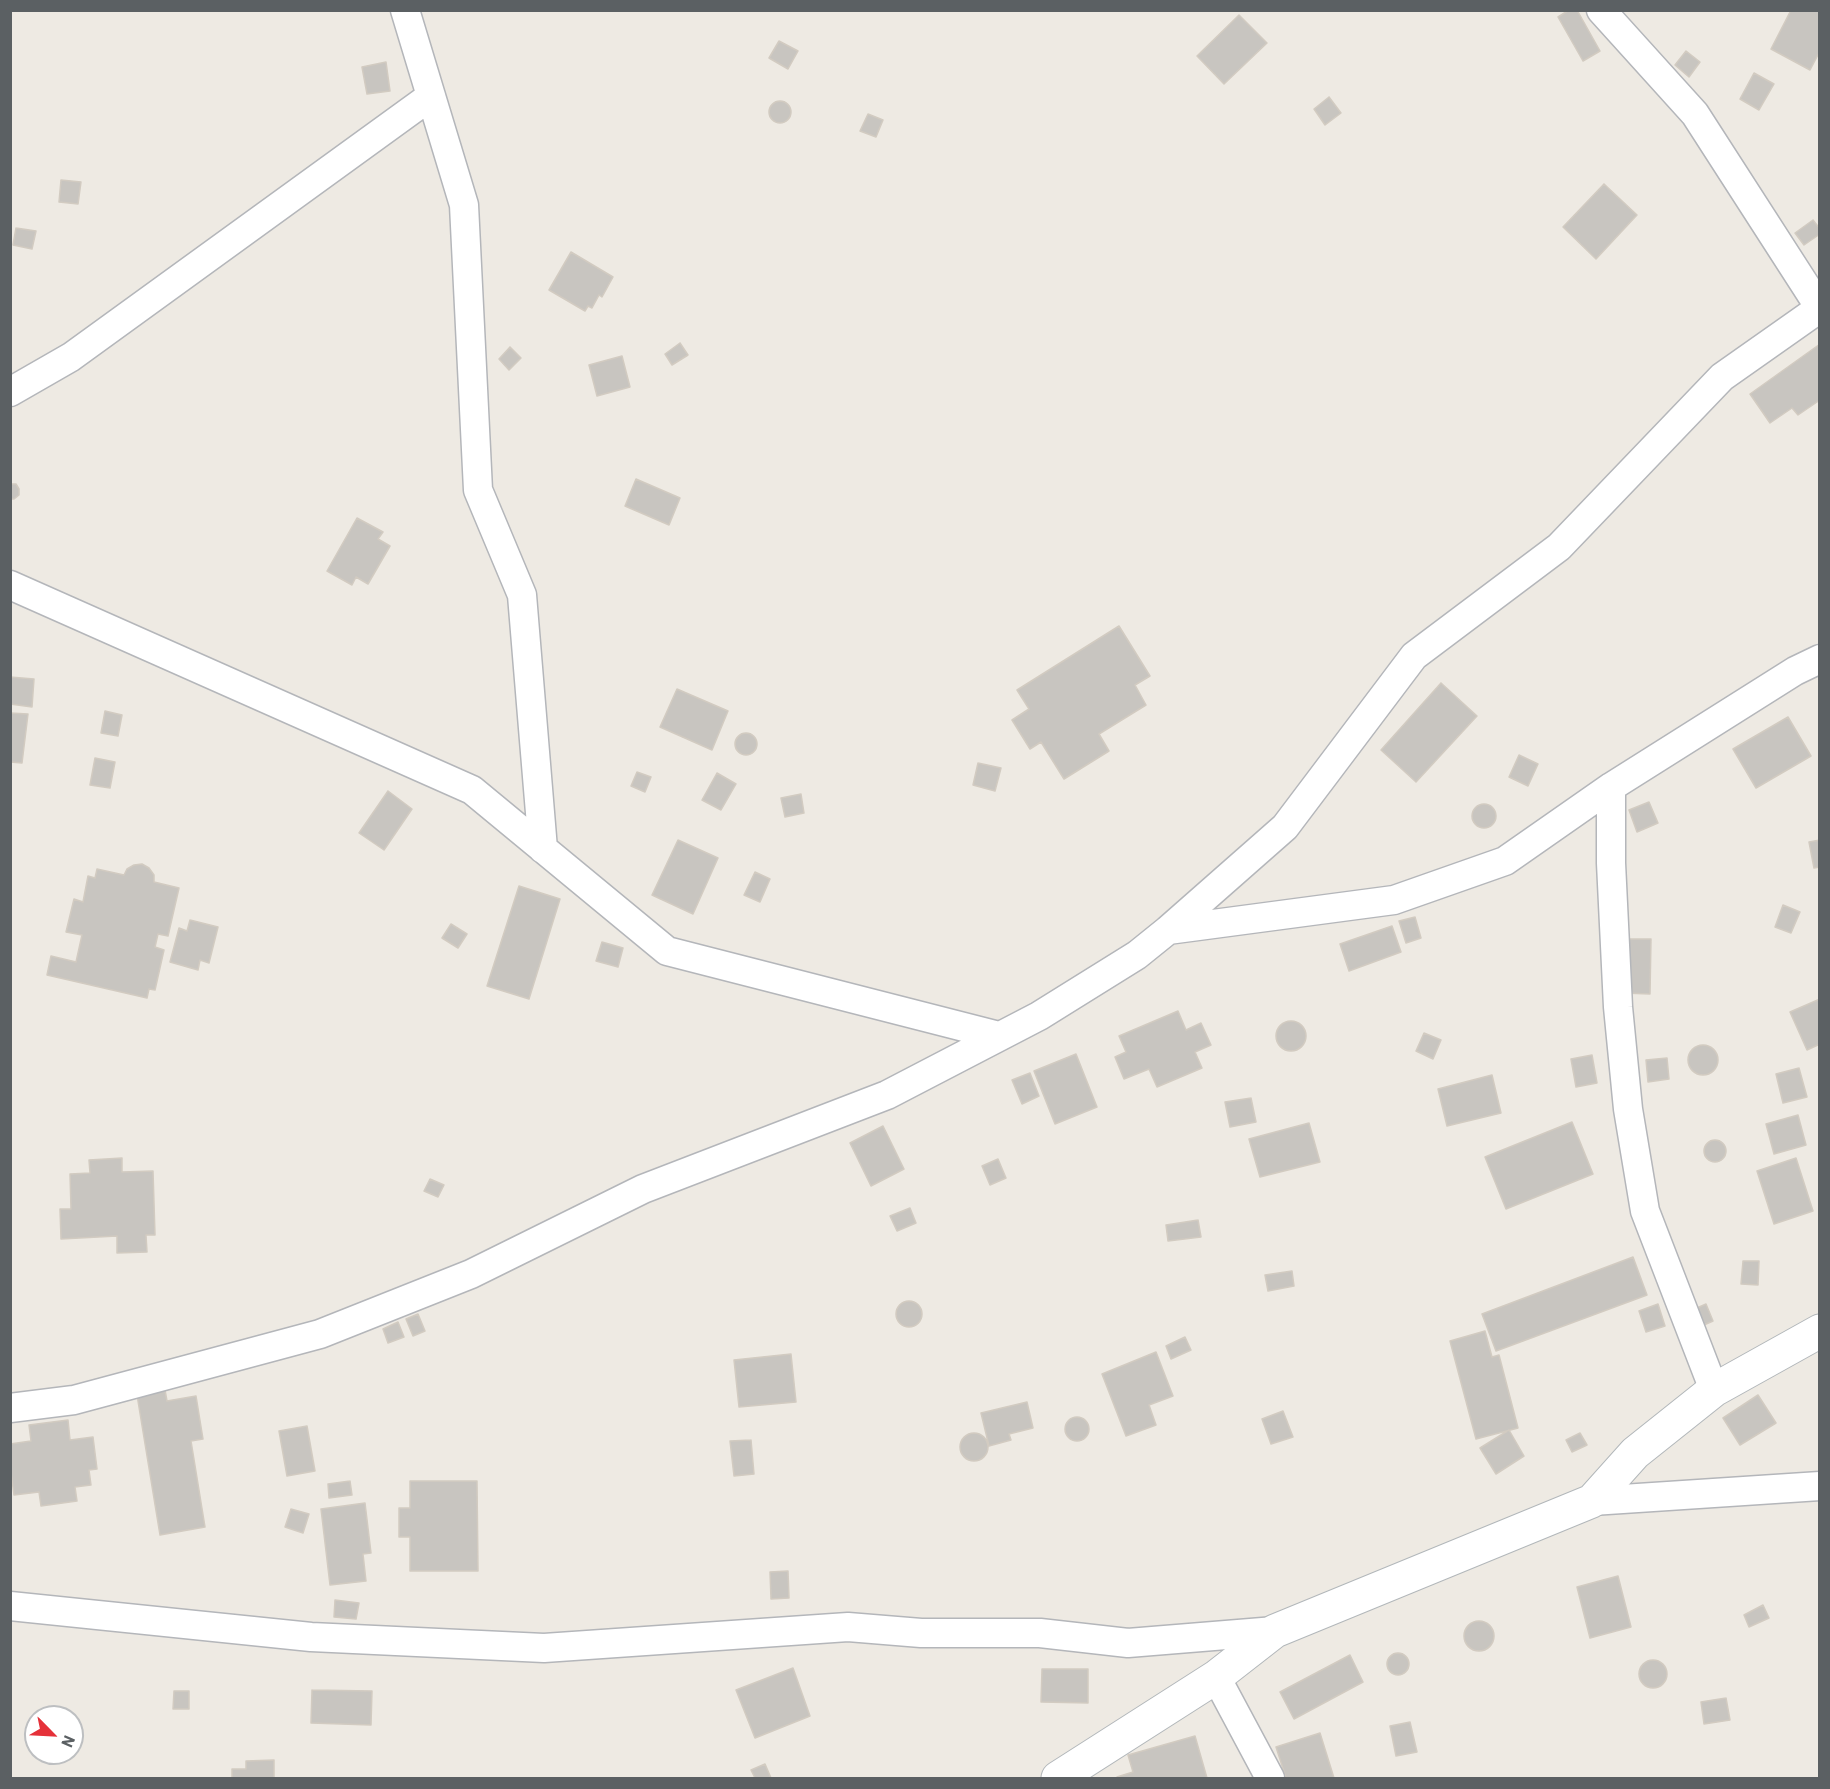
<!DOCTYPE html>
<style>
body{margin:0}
#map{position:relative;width:1830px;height:1789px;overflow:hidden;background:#eeeae3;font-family:Barlow,sans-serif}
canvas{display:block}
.frame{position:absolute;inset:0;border:12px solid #5b6063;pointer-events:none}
.north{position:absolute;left:24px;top:1705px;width:60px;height:60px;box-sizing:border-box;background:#fff;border:2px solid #bdbfc1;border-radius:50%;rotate:114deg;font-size:16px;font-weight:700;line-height:24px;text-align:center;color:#5b6063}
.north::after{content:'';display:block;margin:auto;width:21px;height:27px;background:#e53139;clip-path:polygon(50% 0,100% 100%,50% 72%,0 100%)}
</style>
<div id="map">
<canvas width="1830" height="1789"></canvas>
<div class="frame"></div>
<div class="north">N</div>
</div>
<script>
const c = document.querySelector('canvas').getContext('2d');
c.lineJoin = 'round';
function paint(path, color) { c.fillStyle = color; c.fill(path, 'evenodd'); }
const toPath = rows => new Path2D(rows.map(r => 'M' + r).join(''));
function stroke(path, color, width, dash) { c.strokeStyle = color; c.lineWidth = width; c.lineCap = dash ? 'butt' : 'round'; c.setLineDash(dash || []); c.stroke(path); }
const building = toPath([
 [1569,10,1577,10,1600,51,1583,61,1558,17,1569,10],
 [1791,10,1820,10,1820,51,1810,70,1771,49,1791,10],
 [1239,15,1267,43,1224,84,1197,56,1239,15],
 [779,41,798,51,788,69,769,58,779,41],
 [1686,51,1700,62,1689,77,1675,65,1686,51],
 [386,62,390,91,367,94,362,67,386,62],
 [1754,73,1774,84,1759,110,1740,99,1754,73],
 [1329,97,1341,113,1325,125,1314,109,1329,97],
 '769 112a11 11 0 1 1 22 0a11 11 0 1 1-22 0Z',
 [868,114,883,120,876,137,860,131,868,114],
 [61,180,81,182,78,204,59,202,61,180],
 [1604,184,1637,215,1596,259,1563,227,1604,184],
 [1813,220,1820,229,1820,234,1804,245,1795,233,1813,220],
 [16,228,36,231,32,249,13,245,16,228],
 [571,252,613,277,602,297,599,295,592,308,588,306,585,311,549,290,571,252],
 [680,343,688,355,672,365,665,354,680,343],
 [1820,344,1820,400,1798,415,1792,408,1770,423,1750,394,1820,344],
 [510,347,521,358,509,370,499,359,510,347],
 [622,356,630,387,597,396,589,365,622,356],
 [636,479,680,498,669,525,625,506,636,479],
 [10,484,16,484,19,489,19,495,14,499,10,499,10,484],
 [357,518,383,532,378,539,390,546,368,584,356,577,352,585,327,571,357,518],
 [1119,626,1150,676,1135,685,1146,705,1099,734,1109,751,1064,779,1041,742,1030,749,1012,720,1029,709,1017,690,1119,626],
 [10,677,34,679,32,707,10,704,10,677],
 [1441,683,1477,716,1416,782,1381,750,1441,683],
 [677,689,728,711,712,750,660,727,677,689],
 [105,711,122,715,118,736,101,733,105,711],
 [10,713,28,714,22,763,10,762,10,713],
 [1788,717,1811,756,1756,788,1733,749,1788,717],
 '735 744a11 11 0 1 1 22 0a11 11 0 1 1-22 0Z',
 [1519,755,1538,764,1528,786,1509,777,1519,755],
 [95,758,115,762,110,788,90,785,95,758],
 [978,763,1001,768,995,791,973,785,978,763],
 [637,772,651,777,645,792,631,786,637,772],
 [717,773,736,784,721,810,702,800,717,773],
 [388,791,412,809,384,850,359,833,388,791],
 [801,794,804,813,785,817,781,798,801,794],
 [1649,802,1658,823,1637,832,1629,810,1649,802],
 '1472 816a12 12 0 1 1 24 0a12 12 0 1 1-24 0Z',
 [678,840,718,858,693,914,652,895,678,840],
 [1820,840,1820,867,1814,868,1809,842,1820,840],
 [142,864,149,868,154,875,154,882,179,888,168,936,158,934,155,947,164,950,155,990,149,989,147,998,47,975,51,956,76,962,82,935,66,932,74,899,83,902,88,876,95,878,97,869,124,875,127,869,134,865,142,864],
 [755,872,770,879,760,902,744,895,755,872],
 [519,886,560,899,529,999,487,986,519,886],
 [1783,905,1800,912,1791,933,1775,927,1783,905],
 [1415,917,1421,938,1406,943,1399,921,1415,917],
 [190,920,218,927,209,963,200,960,198,970,170,962,179,928,187,931,190,920],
 [451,924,467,934,458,948,442,938,451,924],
 [1392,926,1401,952,1349,971,1340,944,1392,926],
 [1624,939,1651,939,1650,994,1623,993,1624,939],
 [602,942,623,948,618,967,596,961,602,942],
 [1820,999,1820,1044,1807,1050,1790,1012,1820,999],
 [1178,1011,1186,1030,1201,1023,1211,1045,1195,1052,1202,1068,1157,1087,1149,1069,1124,1079,1115,1057,1126,1052,1119,1036,1178,1011],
 '1276 1036a15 15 0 1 1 30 0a15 15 0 1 1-30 0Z',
 [1424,1033,1441,1040,1433,1059,1416,1051,1424,1033],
 '1688 1060a15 15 0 1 1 30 0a15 15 0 1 1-30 0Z',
 [1076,1054,1097,1107,1055,1124,1034,1071,1076,1054],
 [1592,1055,1597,1083,1576,1087,1571,1059,1592,1055],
 [1667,1058,1669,1079,1648,1082,1646,1060,1667,1058],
 [1799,1068,1807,1097,1783,1103,1776,1074,1799,1068],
 [1030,1073,1039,1096,1022,1104,1012,1080,1030,1073],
 [1492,1075,1501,1113,1447,1126,1438,1089,1492,1075],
 [1251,1098,1256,1122,1230,1127,1225,1102,1251,1098],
 [1798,1115,1806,1145,1774,1154,1766,1124,1798,1115],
 [1572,1122,1593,1174,1506,1209,1485,1157,1572,1122],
 [1309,1123,1320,1162,1260,1177,1249,1139,1309,1123],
 [883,1126,904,1169,871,1186,850,1143,883,1126],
 '1704 1151a11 11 0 1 1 22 0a11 11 0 1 1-22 0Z',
 [122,1158,122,1172,153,1171,155,1235,146,1235,147,1252,117,1253,117,1236,61,1239,60,1209,71,1209,70,1174,90,1173,89,1160,122,1158],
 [1796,1158,1813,1211,1774,1224,1757,1171,1796,1158],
 [998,1159,1006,1178,990,1185,982,1166,998,1159],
 [430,1179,444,1185,438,1197,424,1191,430,1179],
 [910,1208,916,1223,897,1231,890,1216,910,1208],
 [1198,1220,1201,1237,1168,1241,1166,1225,1198,1220],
 [1633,1257,1647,1295,1496,1351,1482,1314,1633,1257],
 [1743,1261,1759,1261,1758,1285,1741,1284,1743,1261],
 [1292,1271,1294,1286,1268,1291,1265,1275,1292,1271],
 '896 1314a13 13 0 1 1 26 0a13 13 0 1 1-26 0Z',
 [1658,1304,1665,1326,1646,1332,1639,1311,1658,1304],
 [1706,1304,1713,1321,1697,1328,1690,1311,1706,1304],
 [418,1314,425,1331,413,1336,406,1319,418,1314],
 [398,1322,404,1337,388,1343,383,1329,398,1322],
 [1485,1331,1492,1357,1499,1355,1518,1428,1476,1439,1450,1341,1485,1331],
 [1185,1337,1191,1350,1171,1359,1166,1346,1185,1337],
 [1156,1352,1173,1396,1149,1405,1156,1425,1126,1436,1102,1374,1156,1352],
 [791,1354,796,1402,739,1407,734,1360,791,1354],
 [165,1390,167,1401,196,1396,203,1439,191,1441,205,1527,160,1535,137,1395,165,1390],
 [1758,1395,1776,1423,1740,1445,1723,1418,1758,1395],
 [1027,1402,1033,1428,1009,1434,1011,1440,989,1446,981,1413,1027,1402],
 [1283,1411,1293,1437,1271,1444,1262,1419,1283,1411],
 '1065 1429a12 12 0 1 1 24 0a12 12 0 1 1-24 0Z',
 [68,1420,70,1440,93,1437,97,1469,89,1470,91,1485,75,1487,77,1501,41,1506,39,1492,14,1495,10,1465,10,1444,31,1441,29,1425,68,1420],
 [307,1426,315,1471,287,1476,279,1431,307,1426],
 [1509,1430,1524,1456,1496,1474,1480,1448,1509,1430],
 [1580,1433,1587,1445,1572,1452,1566,1440,1580,1433],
 '960 1447a14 14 0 1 1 28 0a14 14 0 1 1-28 0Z',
 [751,1440,754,1474,734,1476,730,1441,751,1440],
 [350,1481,352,1495,329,1498,328,1484,350,1481],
 [410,1481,477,1481,478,1571,410,1571,410,1537,399,1537,399,1508,410,1508,410,1481],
 [365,1503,371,1553,363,1554,366,1581,330,1585,321,1509,365,1503],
 [291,1509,309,1514,303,1533,285,1527,291,1509],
 [788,1571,789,1598,771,1599,770,1572,788,1571],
 [1618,1576,1631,1627,1590,1638,1577,1587,1618,1576],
 [335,1600,359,1603,356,1619,334,1617,335,1600],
 [1763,1605,1769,1618,1749,1627,1744,1615,1763,1605],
 '1464 1636a15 15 0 1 1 30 0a15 15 0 1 1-30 0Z',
 '1387 1664a11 11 0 1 1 22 0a11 11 0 1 1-22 0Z',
 [1350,1655,1363,1682,1294,1719,1280,1692,1350,1655],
 '1639 1674a14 14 0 1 1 28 0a14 14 0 1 1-28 0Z',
 [793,1668,810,1716,755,1738,736,1690,793,1668],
 [1042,1669,1088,1669,1088,1703,1041,1702,1042,1669],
 [312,1690,372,1691,371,1725,311,1723,312,1690],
 [174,1691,189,1691,189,1709,173,1709,174,1691],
 [1726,1698,1730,1720,1704,1724,1701,1702,1726,1698],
 [1410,1722,1417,1752,1396,1756,1390,1726,1410,1722],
 [1320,1733,1334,1778,1286,1778,1276,1747,1320,1733],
 [1195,1736,1207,1778,1118,1778,1117,1777,1133,1772,1128,1755,1195,1736],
 [274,1760,274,1778,232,1778,232,1769,246,1769,246,1761,274,1760],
 [765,1764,771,1778,755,1778,751,1770,765,1764]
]);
const street = toPath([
 [405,10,464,205,478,490,522,595,543,849],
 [10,392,71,357,431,96],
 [10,585,472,790,667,951,999,1036],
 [1611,787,1611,863,1618,1007,1628,1109,1645,1211,1714,1390],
 [1168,930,1285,827,1414,656,1559,547,1722,377,1820,308,1695,114,1601,10],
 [10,1408,74,1400,320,1334,471,1274,643,1189,887,1095,1039,1016,1137,955,1168,930,1394,900,1505,861,1611,787,1795,671,1820,659],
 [1592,1501,1820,1486],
 [10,1606,311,1637,544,1648,848,1627,921,1633,1040,1633,1128,1643,1275,1631],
 [1216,1677,1270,1778]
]);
const secondary = toPath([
 [1058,1778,1216,1677,1275,1631,1592,1501,1635,1453,1714,1390,1820,1331]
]);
paint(building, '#c8c5c0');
stroke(building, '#d2cbc1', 1.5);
stroke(street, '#b4b6ba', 31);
stroke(secondary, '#b2b7ba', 35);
stroke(street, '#fff', 28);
stroke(secondary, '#fff', 33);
</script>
